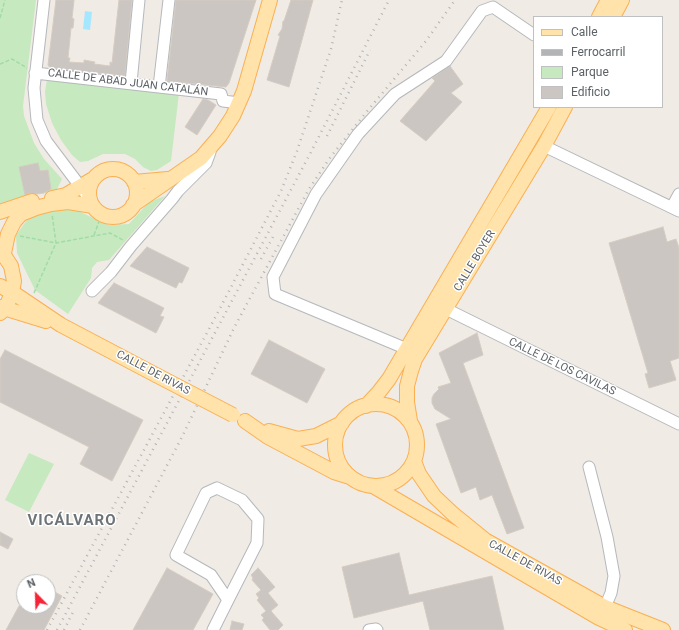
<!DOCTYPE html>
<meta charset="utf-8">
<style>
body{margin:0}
#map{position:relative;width:679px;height:630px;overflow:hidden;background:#f0ebe4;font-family:Roboto,sans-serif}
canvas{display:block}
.legend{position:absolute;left:533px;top:16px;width:130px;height:92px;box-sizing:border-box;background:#fff;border:1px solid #bec0c2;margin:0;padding:5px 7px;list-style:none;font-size:12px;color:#5c6266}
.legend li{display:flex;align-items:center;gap:8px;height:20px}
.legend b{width:20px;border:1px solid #bec0c2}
.north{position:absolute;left:16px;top:574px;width:40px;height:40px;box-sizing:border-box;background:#fff;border:1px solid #bec0c2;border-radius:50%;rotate:337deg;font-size:11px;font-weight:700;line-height:16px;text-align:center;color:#5c6266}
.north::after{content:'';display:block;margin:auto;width:14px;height:18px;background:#f52538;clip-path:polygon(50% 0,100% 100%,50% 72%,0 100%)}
</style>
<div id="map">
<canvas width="679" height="630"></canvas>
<ul class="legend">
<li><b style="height:5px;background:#ffe3aa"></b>Calle</li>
<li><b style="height:5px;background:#b3b4b5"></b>Ferrocarril</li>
<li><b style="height:11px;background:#c6e9bf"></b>Parque</li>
<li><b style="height:11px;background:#cbc6c1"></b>Edificio</li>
</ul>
<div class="north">N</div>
</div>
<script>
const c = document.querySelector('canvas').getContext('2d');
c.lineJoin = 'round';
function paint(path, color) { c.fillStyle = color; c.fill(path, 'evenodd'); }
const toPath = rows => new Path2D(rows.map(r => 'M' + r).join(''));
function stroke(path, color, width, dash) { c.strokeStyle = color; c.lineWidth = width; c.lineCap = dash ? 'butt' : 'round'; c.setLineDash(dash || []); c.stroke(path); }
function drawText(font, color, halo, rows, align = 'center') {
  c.font = font + ' Roboto,sans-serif'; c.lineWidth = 3; c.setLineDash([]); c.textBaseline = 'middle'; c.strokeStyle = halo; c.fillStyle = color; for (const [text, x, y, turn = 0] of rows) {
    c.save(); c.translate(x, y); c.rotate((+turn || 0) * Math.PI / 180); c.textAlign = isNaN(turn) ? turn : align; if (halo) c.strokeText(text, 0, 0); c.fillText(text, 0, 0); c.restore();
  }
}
const green = toPath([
 [0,0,36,0,23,106,24,116,34,143,44,159,62,179,56,191,25,196,0,204],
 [47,79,179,93,171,161,157,170,151,171,143,167,135,159,125,154,103,154,88,161,80,162,72,155,61,140,52,123,46,104,45,92],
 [165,196,109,260,97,262,92,268,91,278,68,314,35,290,17,253,16,235,30,216,51,209,72,208,108,225,129,224,149,202],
 [29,453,54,464,29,512,5,500]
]);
const water = toPath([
 [85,11,92,12,90,30,83,29]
]);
const building = toPath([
 [56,0,74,0,72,18,74,19,73,28,71,28,68,58,70,58,69,62,84,63,84,60,95,62,94,64,110,66,110,62,112,63,119,0,132,0,125,76,50,68,48,65,56,0],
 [176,0,256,0,229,83,226,87,167,81,176,0],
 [291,0,313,0,289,87,267,80,280,36,278,35,282,29,283,21,284,21,291,0],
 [450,66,463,84,451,93,462,102,426,141,400,121,435,81,432,78,450,66],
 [203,99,208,100,216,105,197,135,185,127,203,99],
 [38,163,40,171,48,170,51,189,44,193,37,194,30,193,25,195,19,167,38,163],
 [663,227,667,242,676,239,679,248,679,358,670,361,676,380,649,388,645,374,648,373,609,243,663,227],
 [147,247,189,268,182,283,179,282,176,288,130,266,147,247],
 [114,283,164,308,160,316,164,317,156,333,98,303,114,283],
 [477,333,483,355,463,363,524,528,507,534,492,495,480,500,476,487,461,493,436,424,451,419,435,409,432,403,432,398,434,394,439,389,438,387,451,383,439,353,477,333],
 [269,340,325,369,307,403,251,374,269,340],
 [5,350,143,420,112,481,80,464,89,447,0,402,0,359,5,350],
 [0,532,13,539,8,549,0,545,0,532],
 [399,553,409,595,492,576,504,630,430,630,423,601,354,618,342,567,399,553],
 [167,568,213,594,193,630,133,630,167,568],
 [258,568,275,587,268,593,278,605,271,611,283,625,278,630,270,630,262,620,264,618,261,615,266,611,257,600,259,598,256,594,261,590,252,580,253,578,251,575,258,568],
 [53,591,62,596,44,630,6,630,19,606,48,606,48,601,53,591],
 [232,621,244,624,242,630,230,630,232,621]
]);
const path = toPath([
 [0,18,5,0],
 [0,64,12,59,27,68],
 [94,235,100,219],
 [20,236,56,243,110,233,123,240],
 [34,293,56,243,52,214]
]);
const minor = toPath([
 [44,0,34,88,37,120,46,141,89,198],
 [35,73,221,94,223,101,239,103],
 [131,83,139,0],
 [159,87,169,0],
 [544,146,679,211],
 [672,207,679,194],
 [92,291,111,272,131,246,172,199,178,191,206,163,210,152],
 [446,309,679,424],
 [407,349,275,294,273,277,316,194,358,134,395,94,446,61,482,11,493,7,534,35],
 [589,467,607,537,614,576,611,593,605,607],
 [217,488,242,500,258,519,257,543,228,600,211,575,176,555,206,493,217,488],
 [213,630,228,600],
 [369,630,376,629,377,630]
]);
const major = toPath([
 [599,17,608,0],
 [613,17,622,0],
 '89 193a24 24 0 1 1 48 0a24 24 0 1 1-48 0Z',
 [134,182,168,179],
 [52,198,66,195,93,179],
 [133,205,201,158,220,136,233,116,244,91,270,0],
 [0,212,32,201],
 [0,249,11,266,14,281,12,292,6,308,0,313],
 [4,253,8,234,14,222,21,214,36,208,51,204,68,202,93,206],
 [0,286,12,292,61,325,156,375],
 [0,307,46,321],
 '335 445a41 41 0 1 1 82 0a41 41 0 1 1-82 0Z',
 [366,406,379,392,389,379,549,107],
 [245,421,268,437,334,472,350,477],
 [410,421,407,402,407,386,411,371,415,359,544,146,565,107],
 [269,431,298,439,316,436,342,423],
 [414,461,419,474,434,496,453,514,485,540,605,607,663,630],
 [373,486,599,618,625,630]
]);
const rail = toPath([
 [327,136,370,50],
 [261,259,274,235],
 [47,630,216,316,281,191,297,151,331,49,342,0],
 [57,630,311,152,389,0],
 [64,630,73,612],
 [80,630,182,437,235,326,309,189,329,159,364,115,426,41,455,0]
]);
const majorBridge = toPath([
 [156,375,233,415]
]);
const streetNames = [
 ["CALLE DE ABAD JUAN CATALÁN",128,83,7],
 ["CALLE BOYER",475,261,-59],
 ["CALLE DE LOS CAVILAS",562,367,26],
 ["CALLE DE RIVAS",153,373,28],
 ["CALLE DE RIVAS",525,563,29]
];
const districtNames = [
 ["VICÁLVARO",72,521]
];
paint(green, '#c6e9bf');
paint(water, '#a5e7ff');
paint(building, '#cbc6c1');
stroke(building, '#d5ccc2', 1);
stroke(minor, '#b5b8bc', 13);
stroke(major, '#fbaf52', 16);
stroke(path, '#a1dca7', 1.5, [4, 2]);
stroke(minor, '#fff', 11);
stroke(major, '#ffe3aa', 14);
stroke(rail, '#b3b4b5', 2.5, [1, 5]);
stroke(majorBridge, '#fbaf52', 16, []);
stroke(majorBridge, '#ffe3aa', 14);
drawText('11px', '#5c6266', '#fff', streetNames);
c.letterSpacing = '1px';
drawText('bold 15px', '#6d7478', '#fff', districtNames);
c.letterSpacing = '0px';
</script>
